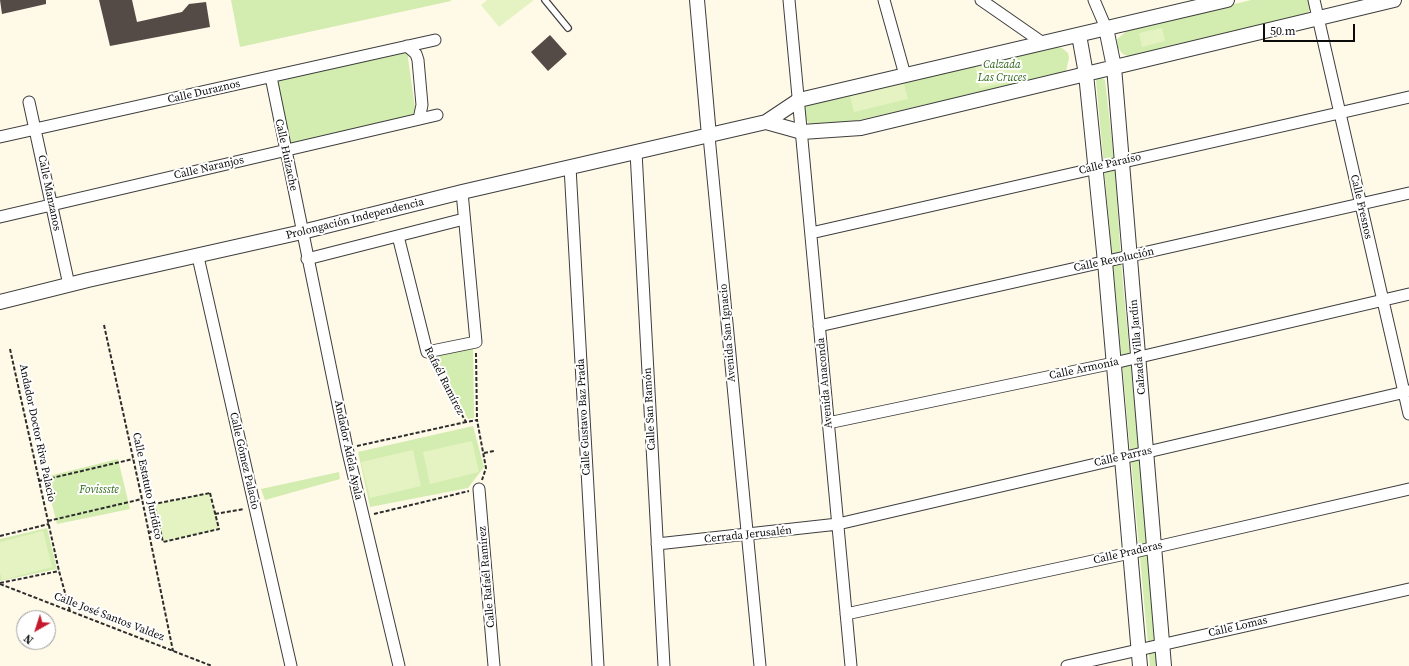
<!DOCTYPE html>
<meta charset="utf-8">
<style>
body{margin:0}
#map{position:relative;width:1409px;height:666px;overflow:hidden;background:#fff9e8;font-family:"Source Serif 4",serif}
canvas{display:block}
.north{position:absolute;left:16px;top:610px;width:40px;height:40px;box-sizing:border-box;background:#fff;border:1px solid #9d9d9d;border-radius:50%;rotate:219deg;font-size:11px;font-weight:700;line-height:16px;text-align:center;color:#0b0b0b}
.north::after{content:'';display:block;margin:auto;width:14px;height:18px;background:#c5192d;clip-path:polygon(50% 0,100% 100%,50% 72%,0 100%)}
.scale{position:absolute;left:1263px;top:24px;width:92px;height:18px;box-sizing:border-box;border:2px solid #0b0b0b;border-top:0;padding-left:5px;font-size:12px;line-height:14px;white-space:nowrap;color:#0b0b0b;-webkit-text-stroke:3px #fff;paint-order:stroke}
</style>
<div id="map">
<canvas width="1409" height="666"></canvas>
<div class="north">N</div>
<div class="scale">50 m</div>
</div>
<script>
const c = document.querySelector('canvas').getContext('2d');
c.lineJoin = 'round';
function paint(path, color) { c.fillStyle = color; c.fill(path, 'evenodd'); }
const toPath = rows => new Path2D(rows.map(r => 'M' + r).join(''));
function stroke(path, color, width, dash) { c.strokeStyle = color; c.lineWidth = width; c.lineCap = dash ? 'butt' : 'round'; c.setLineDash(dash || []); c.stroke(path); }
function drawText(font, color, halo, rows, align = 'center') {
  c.font = font + ' "Source Serif 4",serif'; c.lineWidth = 4; c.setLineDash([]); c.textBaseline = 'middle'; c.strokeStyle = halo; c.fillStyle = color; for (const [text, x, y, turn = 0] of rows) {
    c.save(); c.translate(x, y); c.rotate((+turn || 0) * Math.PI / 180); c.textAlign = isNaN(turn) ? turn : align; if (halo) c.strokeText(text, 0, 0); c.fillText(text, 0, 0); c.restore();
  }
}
const green = toPath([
 [231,0,451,0,451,1,240,47],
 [1251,0,1308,0,1310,3,1310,10,1305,16,1130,57,1123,54,1118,48,1117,39,1128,30],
 [1056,47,1062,48,1068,53,1069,58,1066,71,1058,74,833,126,810,125,803,115,805,108,812,101],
 [407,51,416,115,283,145,271,81],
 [1100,77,1105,80,1114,158,1122,274,1160,666,1150,666,1096,80,1097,78],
 [473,345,474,418,468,419,433,355],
 [473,426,484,467,468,488,370,507,358,452],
 [118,459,130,509,57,524,45,477],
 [339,472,340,479,265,500,261,489],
 [47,528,57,569,0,581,0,539]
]);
const pitch = toPath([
 [487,0,534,0,499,27,481,5],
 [1162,28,1165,41,1142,47,1139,33],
 [1017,57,1022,79,980,88,975,66],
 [903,80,908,99,854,112,849,92],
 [472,441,479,472,430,484,423,452],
 [413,450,421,486,370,498,361,462],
 [210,493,219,529,163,542,154,504],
 [43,531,52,567,2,580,0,573,0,542]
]);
const building = toPath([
 [0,0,46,0,46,4,2,14],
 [99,0,132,0,137,22,182,12,189,4,206,2,210,27,110,46],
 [550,35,567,54,548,71,531,52]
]);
const path = toPath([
 [104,325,142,499,173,651],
 [10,349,59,571,70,611],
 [476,353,477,420],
 [432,362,466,422,477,420,486,468,482,480],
 [357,446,466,422],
 [484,453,494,451],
 [39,481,133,459],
 [210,493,219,529,163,542,154,504,210,493],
 [215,514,244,509],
 [374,514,469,491],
 [48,521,142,499],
 [150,532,160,530],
 [0,536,49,524],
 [0,583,59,571],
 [0,584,212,666]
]);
const service = toPath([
 [545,0,568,28]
]);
const minor = toPath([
 [789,0,851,666],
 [884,0,905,75],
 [981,0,1043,43],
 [1094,0,1106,28],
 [1314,0,1409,414],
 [407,46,416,54,418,60,422,105,419,119],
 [271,77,347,448,399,666],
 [29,102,69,285],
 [709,136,760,666],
 [0,137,435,40],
 [636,152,664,666],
 [570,167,598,666],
 [0,217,437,115],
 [811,233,1409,97],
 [398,236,427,352,476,342,462,192],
 [198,257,291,666],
 [307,259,464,219],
 [819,326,1409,193],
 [828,423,1114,363,1409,294],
 [479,489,494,666],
 [657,544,838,524,1409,391],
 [846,614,1130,553,1409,489],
 [1067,666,1409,589]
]);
const tertiary = toPath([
 [697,0,709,136],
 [1106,28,1114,67,1164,666],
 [1079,35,1086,74,1105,262,1140,666],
 [766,122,802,132,861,128,1394,0],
 [0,302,88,280,302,232,462,192,766,122,799,100,1227,0]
]);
const parkNames = [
 ["Calzada",1002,65],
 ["Las Cruces",1002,78],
 ["Fovissste",99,490]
];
const streetNames = [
 ["Calle Duraznos",204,92,-13],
 ["Calle Huizache",286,155,78],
 ["Calle Paraíso",1110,164,-13],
 ["Calle Naranjos",209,168,-13],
 ["Calle Manzanos",49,193,78],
 ["Calle Fresnos",1361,207,77],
 ["Prolongación Independencia",355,219,-14],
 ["Calle Revolución",1114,260,-12],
 ["Avenida San Ignacio",728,333,-95],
 ["Calzada Villa Jardín",1138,347,-95],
 ["Calle Armonía",1084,369,-12],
 ["Rafaél Ramírez",444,381,63],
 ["Avenida Anaconda",825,383,-95],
 ["Calle San Ramón",650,409,-93],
 ["Calle Gustavo Baz Prada",584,417,-93],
 ["Andador Doctor Riva Palacio",37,433,78],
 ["Andador Adela Ayala",348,450,78],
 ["Calle Parras",1123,457,-13],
 ["Calle Gómez Palacio",244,461,77],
 ["Calle Estatuto Jurídico",147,486,78],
 ["Cerrada Jerusalén",748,535,-6],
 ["Calle Praderas",1128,553,-13],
 ["Calle Rafaél Ramírez",487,577,-95],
 ["Calle José Santos Valdez",109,617,21],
 ["Calle Lomas",1238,627,-13]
];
paint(green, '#d3ecaf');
paint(pitch, '#e5f3c2');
paint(building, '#544b46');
stroke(service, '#3e3e3e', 8);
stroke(minor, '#3e3e3e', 13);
stroke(tertiary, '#3e3e3e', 16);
stroke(path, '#2d2d2d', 2, [4, 2]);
stroke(service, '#fff', 5.5);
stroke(minor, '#fff', 11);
stroke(tertiary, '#fff', 14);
drawText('italic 11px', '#2d6617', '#fff', parkNames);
drawText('11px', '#0b0b0b', '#fff', streetNames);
</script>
